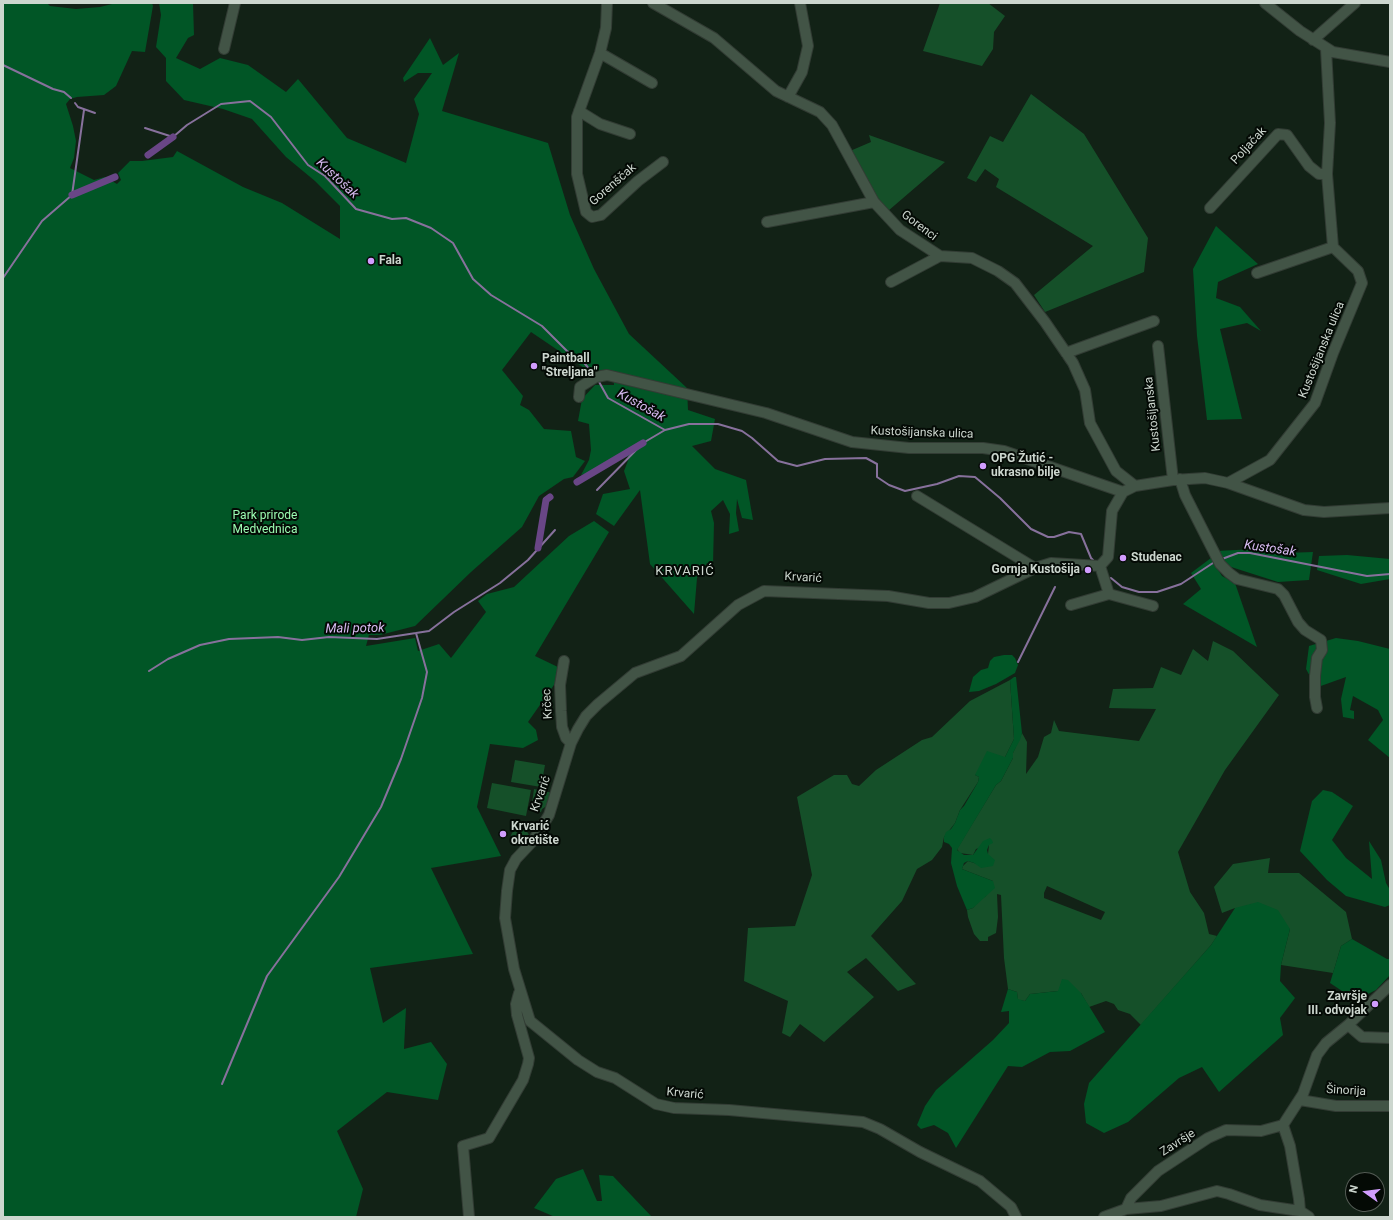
<!DOCTYPE html>
<meta charset="utf-8">
<style>
body{margin:0}
#map{position:relative;width:1393px;height:1220px;overflow:hidden;background:#122216;font-family:Roboto,sans-serif}
canvas{display:block}
.frame{position:absolute;inset:0;border:4px solid #ccd6ce;pointer-events:none}
.north{position:absolute;left:1345px;top:1172px;width:40px;height:40px;box-sizing:border-box;background:#040a05;border:1px solid #545c55;border-radius:50%;rotate:284deg;font-size:11px;font-weight:700;line-height:16px;text-align:center;color:#ccd6ce}
.north::after{content:'';display:block;margin:auto;width:14px;height:18px;background:#d19dfe;clip-path:polygon(50% 0,100% 100%,50% 72%,0 100%)}
</style>
<div id="map">
<canvas width="1393" height="1220"></canvas>
<div class="frame"></div>
<div class="north">N</div>
</div>
<script>
const c = document.querySelector('canvas').getContext('2d');
c.lineJoin = 'round';
function paint(path, color) { c.fillStyle = color; c.fill(path, 'evenodd'); }
const toPath = rows => new Path2D(rows.map(r => 'M' + r).join(''));
function stroke(path, color, width, dash) { c.strokeStyle = color; c.lineWidth = width; c.lineCap = dash ? 'butt' : 'round'; c.setLineDash(dash || []); c.stroke(path); }
function drawText(font, color, halo, rows, align = 'center') {
  c.font = font + ' Roboto,sans-serif'; c.lineWidth = 4; c.setLineDash([]); c.textBaseline = 'middle'; c.strokeStyle = halo; c.fillStyle = color; for (const [text, x, y, turn = 0] of rows) {
    c.save(); c.translate(x, y); c.rotate((+turn || 0) * Math.PI / 180); c.textAlign = isNaN(turn) ? turn : align; if (halo) c.strokeText(text, 0, 0); c.fillText(text, 0, 0); c.restore();
  }
}
const green = toPath([
 [940,3,988,3,1005,16,994,32,993,49,982,66,923,51],
 [1031,94,1084,134,1148,238,1144,272,1045,312,1034,295,1093,246,996,187,999,179,985,169,976,182,967,178,990,136,1003,142],
 [869,135,945,162,888,211,884,211,850,151,871,142],
 [1213,641,1233,651,1279,695,1225,770,1178,852,1190,892,1204,913,1209,934,1217,936,1211,945,1141,1025,1130,1014,1118,1010,1114,1004,1106,1001,1089,1007,1081,993,1058,991,1030,994,1025,1001,1018,1000,1017,992,1008,989,1004,958,1001,895,997,894,998,917,996,933,988,937,988,941,980,941,974,934,968,917,967,910,973,908,980,900,986,896,993,881,967,871,962,869,963,866,968,861,977,864,988,854,989,845,976,849,973,855,960,853,957,849,996,785,1001,781,1013,758,1013,753,1022,733,1027,742,1026,774,1038,757,1044,737,1051,733,1054,720,1059,731,1139,741,1156,709,1109,708,1113,689,1153,688,1161,667,1181,675,1193,649,1208,661],
 [1047,886,1105,912,1101,920,1044,898,1044,893],
 [1010,680,1014,739,1005,757,975,775,979,777,978,782,960,810,955,823,944,837,942,847,932,860,917,869,902,901,871,936,916,984,898,991,866,958,847,972,874,997,824,1042,800,1024,790,1037,782,1033,788,1001,744,981,748,928,795,926,812,875,797,797,834,775,847,775,852,784,859,786,876,770,922,740,932,737,970,701],
 [515,760,545,765,541,787,511,782],
 [492,783,531,790,526,816,487,808],
 [534,789,553,793,547,806,542,809,541,812,531,810],
 '511 837a9 9 0 1 1 18 0a9 9 0 1 1-18 0Z',
 [1270,858,1268,873,1299,873,1346,912,1352,939,1341,946,1333,973,1281,965,1290,929,1235,908,1222,913,1214,887,1233,864]
]);
const forest = toPath([
 [3,3,47,3,50,6,76,9,100,7,116,3,152,3,153,6,145,52,132,51,116,86,104,95,77,97,70,99,66,104,73,126,76,141,74,158,70,168,94,180,105,177,117,184,121,180,118,173,130,161,142,161,173,157,177,151,243,187,282,203,340,239,340,206,315,181,286,157,252,119,223,109,184,100,166,81,166,58,156,47,161,15,159,3,193,3,194,35,188,38,176,58,200,69,220,58,248,65,286,92,298,79,347,138,406,163,419,114,414,99,432,73,418,73,404,82,403,78,430,38,443,65,459,53,442,111,548,143,570,215,594,269,629,334,687,388,688,410,715,419,711,441,692,446,715,469,746,480,753,520,742,518,737,499,736,513,739,531,729,534,730,514,723,500,711,511,714,523,713,565,707,563,697,578,694,614,650,564,640,490,614,526,596,514,603,494,630,489,624,471,629,458,622,452,587,473,581,475,589,460,591,450,589,424,578,421,582,399,595,385,614,385,613,371,590,372,531,332,502,370,523,396,520,405,529,410,544,429,571,431,576,457,585,461,573,477,564,479,539,496,522,527,471,572,415,626,380,635,369,635,366,646,415,638,418,651,439,644,451,658,486,612,478,601,487,594,514,587,569,536,594,521,609,532,535,656,560,668,556,682,528,722,536,730,538,740,523,748,490,744,477,807,501,856,431,868,473,954,370,968,383,1023,406,1008,404,1049,431,1042,447,1064,438,1100,387,1092,337,1131,363,1189,356,1217,3,1217],
 [1216,226,1258,264,1218,282,1216,298,1240,307,1261,331,1247,323,1220,329,1242,419,1207,420,1197,336,1193,269],
 [1274,548,1285,553,1313,552,1309,580,1278,582,1228,566,1217,551],
 [1347,555,1390,559,1390,579,1361,584,1317,570,1319,556],
 [1211,558,1222,576,1235,583,1257,647,1183,604,1201,589,1191,573],
 [1336,638,1358,641,1390,649,1390,758,1368,740,1383,720,1378,710,1353,696,1350,710,1354,711,1354,719,1343,717,1341,699,1346,677,1318,687,1312,680,1306,669,1309,646],
 [1004,655,1012,655,1015,658,1018,665,1015,673,996,684,979,691,969,692,973,677,981,670,988,668,990,661,994,657],
 [1014,677,1016,677,1022,733,1020,740,1013,753,1013,758,1001,781,996,785,957,850,964,855,973,855,983,841,990,838,992,840,993,843,989,845,987,850,988,854,995,860,993,866,981,868,974,863,968,861,964,863,962,869,993,881,995,888,973,908,967,910,957,886,951,863,952,848,949,844,944,842,944,837,946,832,951,829,955,823,960,810,964,806,978,782,979,777,975,775,987,751,1005,757,1014,739,1010,680],
 [1323,790,1332,792,1353,806,1332,840,1346,858,1372,879,1369,841,1381,860,1386,883,1390,890,1390,905,1385,907,1346,896,1327,880,1300,851,1312,801],
 [1258,902,1278,910,1290,929,1281,965,1280,981,1295,998,1280,1018,1283,1035,1219,1092,1202,1067,1179,1078,1128,1122,1104,1133,1086,1123,1084,1104,1089,1083,1211,945,1235,908],
 [1352,939,1387,959,1390,959,1390,975,1376,990,1360,998,1342,991,1330,983,1341,946],
 [1062,979,1068,980,1081,993,1105,1032,1070,1051,1050,1052,1022,1067,1008,1066,956,1148,948,1133,934,1125,921,1129,917,1125,925,1106,936,1090,993,1040,1009,1023,1009,1011,1001,1012,1008,989,1017,992,1018,999,1025,1001,1030,994,1058,991],
 [583,1169,597,1201,602,1201,599,1175,613,1176,652,1217,555,1217,534,1208,556,1179]
]);
const stream = toPath([
 [3,65,53,89,64,92,71,98],
 [75,103,78,107,95,113],
 [145,128,173,137,187,125,221,104,250,101,271,117,308,165,325,176,356,209,392,219,406,218,431,228,453,243,473,279,491,295,542,326,567,351,581,359,594,375],
 [3,278,42,221,72,195,84,110],
 [598,380,608,398,665,430,689,424,718,424,742,431,752,438,778,461,797,466,825,459,866,458,877,464,877,477,889,485,905,491,937,484,959,476,975,477,1000,498,1031,529,1048,537,1054,537,1069,532,1081,534,1091,558,1093,560],
 [597,490,643,443,665,430],
 [1222,559,1238,553,1250,553,1367,576,1390,574],
 [1111,578,1122,587,1139,592,1157,592,1181,584,1216,561],
 [1018,662,1055,587],
 [149,671,168,659,200,645,229,639,278,637,302,640,329,637,377,639,429,631,454,612,500,583,528,560,555,530],
 [222,1084,267,976,339,877,381,807,401,759,422,698,427,672,416,633]
]);
const canal = toPath([
 [148,155,173,137],
 [72,195,115,177],
 [577,482,643,443],
 [538,548,546,500,550,497]
]);
const minor = toPath([
 [607,3,606,28,600,53,577,117,577,174,586,212,592,217,601,215,638,181,663,162],
 [653,3,714,38,776,91,820,112,832,125,874,202,900,230,940,256,972,258,998,271,1015,283,1045,322,1073,363,1085,390,1090,423,1116,471,1135,486],
 [1265,3,1300,31,1333,52,1390,62],
 [1313,40,1355,3],
 [224,49,235,3],
 [1326,49,1330,123,1327,174],
 [600,53,652,83],
 [788,97,802,72,808,46,800,3],
 [579,111,600,124,630,134],
 [1210,208,1278,134,1287,135,1309,166,1319,174,1327,174,1333,247],
 [767,222,874,202],
 [1257,273,1333,247],
 [891,282,940,256],
 [1158,346,1173,480],
 [1066,353,1154,321],
 [579,397,580,387,596,377,607,375,766,413,852,442,909,448,983,448,1004,451,1123,492],
 [1180,479,1185,495,1220,564,1229,573,1237,579,1278,589,1284,595,1298,622,1305,630,1321,640,1322,650,1317,658,1315,676,1315,697,1317,708],
 [1228,483,1270,460,1315,403,1333,353,1362,283,1358,271,1333,247],
 [917,496,1035,568],
 [1100,566,1109,594],
 [1071,605,1109,594,1153,606],
 [564,661,560,685,561,711,562,727,566,738,571,743],
 [1348,1025,1362,1037,1390,1038],
 [1300,1100,1336,1106,1390,1106],
 [1283,1125,1290,1146,1299,1199,1300,1211],
 [1126,1209,1131,1198,1158,1171,1208,1138,1226,1130,1261,1131,1283,1125,1303,1094,1317,1055,1326,1043,1348,1025,1390,985],
 [469,1217,463,1146,489,1138,523,1080,528,1064,529,1058,517,1015,516,1004,519,993],
 [1016,1217,1011,1207,980,1181,920,1152,880,1129,863,1122,841,1120,729,1110,674,1108,656,1104,615,1078,597,1072,578,1060,530,1021,514,969,505,918,507,891,510,870,516,859,533,841,549,815,571,743,578,729,586,716,598,704,635,673,681,656,738,605,764,591,888,596,929,603,949,603,975,597,1035,568,1051,563,1100,566,1108,557,1112,511,1123,492,1135,486,1173,480,1205,478,1228,483,1304,510,1324,512,1390,508],
 [1104,1217,1126,1209,1161,1206,1217,1191,1229,1194,1260,1205,1300,1211,1309,1217]
]);
const markers = [
 [371,261,4,"#d19dfe"],
 [534,366,4,"#d19dfe"],
 [983,466,4,"#d19dfe"],
 [1123,558,4,"#d19dfe"],
 [1088,570,4,"#d19dfe"],
 [503,834,4,"#d19dfe"],
 [1375,1004,4,"#d19dfe"]
];
const streetNames = [
 ["Poljačak",1249,146,-47],
 ["Gorenščak",613,185,-41],
 ["Gorenci",919,226,37],
 ["Kustošijanska ulica",1322,350,-68],
 ["Kustošijanska",1153,414,-96],
 ["Kustošijanska ulica",922,433,2],
 ["Krvarić",803,578,3],
 ["Krčec",548,704,-93],
 ["Krvarić",541,794,-70],
 ["Šinorija",1346,1091,3],
 ["Krvarić",685,1094,5],
 ["Završje",1178,1143,-33]
];
const poiNames = [
 ["Fala",379,261],
 ["Paintball",542,359],
 ["\"Streljana\"",542,373],
 ["OPG Žutić -",991,459],
 ["ukrasno bilje",991,473],
 ["Studenac",1131,558],
 ["Gornja Kustošija",1080,570,"right"],
 ["Krvarić",511,827],
 ["okretište",511,841],
 ["Završje",1367,997,"right"],
 ["III. odvojak",1367,1011,"right"]
];
const parkNames = [
 ["Park prirode",265,516],
 ["Medvednica",265,530]
];
const waterNames = [
 ["Kustošak",337,179,43],
 ["Kustošak",641,406,29],
 ["Kustošak",1270,549,8],
 ["Mali potok",355,629,-1]
];
const neighbourhoodNames = [
 ["KRVARIĆ",685,572]
];
paint(green, '#155029');
paint(forest, '#015626');
stroke(stream, '#87719c', 2);
stroke(canal, '#694686', 7);
stroke(minor, '#323c34', 12);
stroke(minor, '#425446', 10);
for (const [x, y, r, color] of markers) { const dot = new Path2D(); dot.arc(x, y, r, 0, 2 * Math.PI); c.fillStyle = color; c.fill(dot); stroke(dot, '#040a05', 1.5); }
drawText('12px', '#ccd6ce', '#040a05', streetNames);
drawText('bold 12px', '#ccd6ce', '#040a05', poiNames, 'left');
drawText('12px', '#9bfcb2', '#040a05', parkNames);
drawText('italic 13px', '#d8bbf2', '#040a05', waterNames);
c.letterSpacing = '1px';
drawText('13px', '#ccd6ce', '#040a05', neighbourhoodNames);
c.letterSpacing = '0px';
</script>
